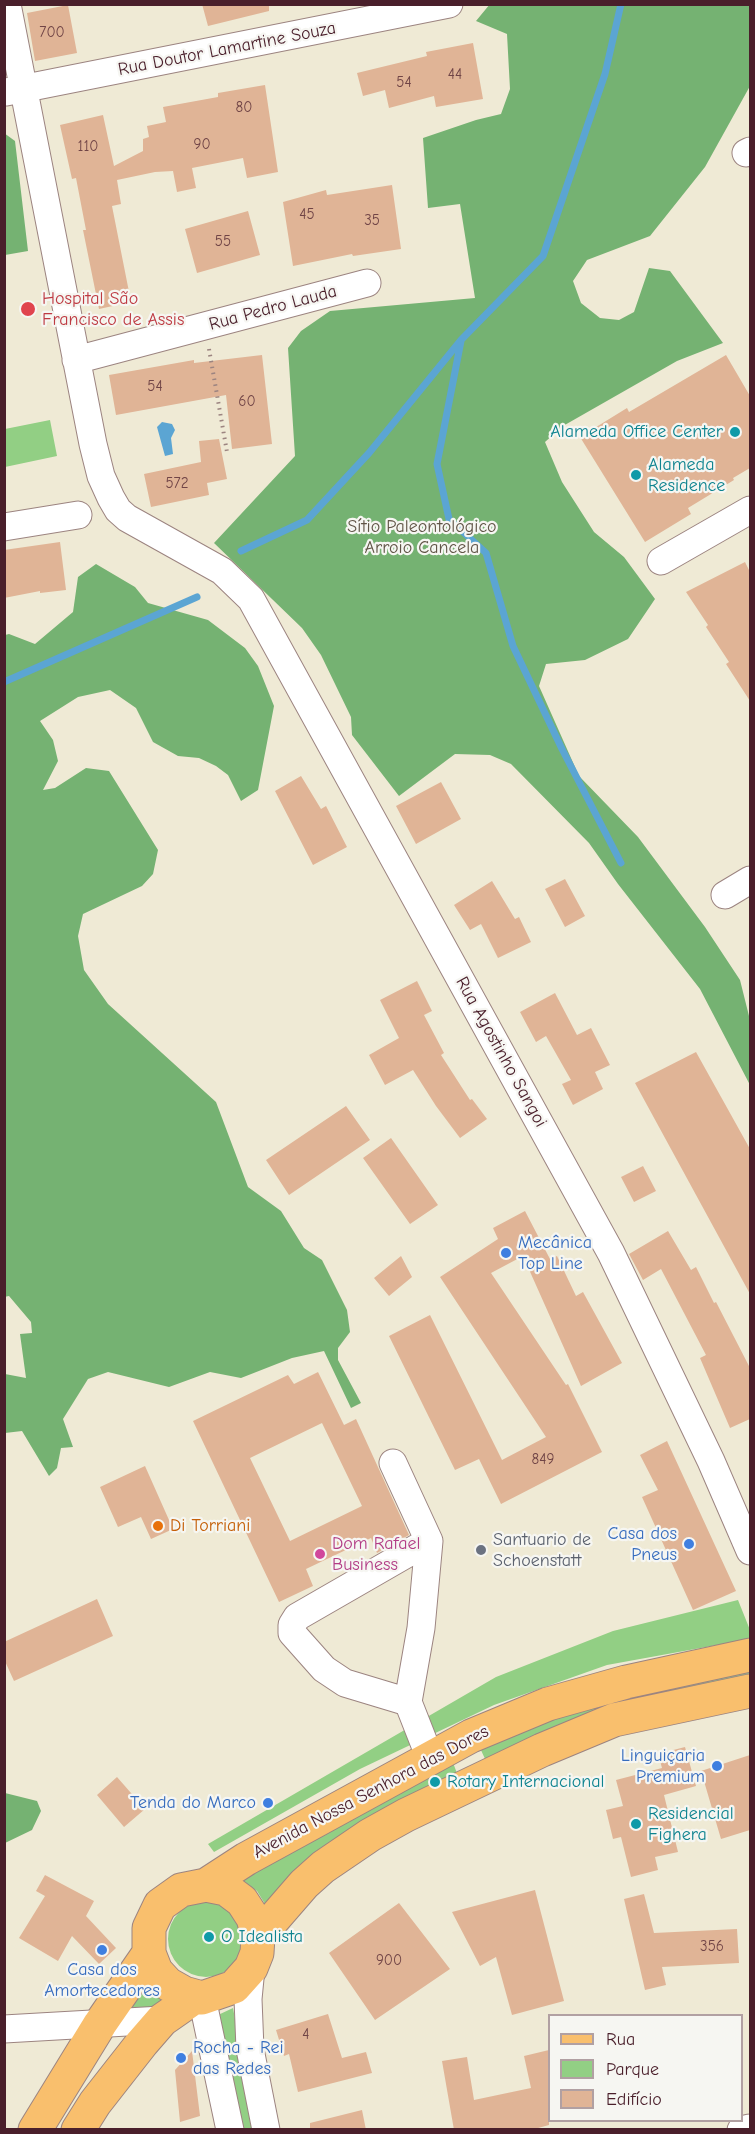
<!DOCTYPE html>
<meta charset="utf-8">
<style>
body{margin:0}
#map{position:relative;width:755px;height:2134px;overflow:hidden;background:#efead5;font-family:"Comic Neue",sans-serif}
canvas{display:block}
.frame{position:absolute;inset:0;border:6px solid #4a1f2b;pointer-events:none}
.legend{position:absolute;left:548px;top:2014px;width:195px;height:108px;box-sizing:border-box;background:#f6f6f2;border:2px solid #b1a0a2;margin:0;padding:8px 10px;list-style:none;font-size:18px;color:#4a1f2b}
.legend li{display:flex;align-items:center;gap:12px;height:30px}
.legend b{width:30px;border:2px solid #b1a0a2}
</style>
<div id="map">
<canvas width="755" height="2134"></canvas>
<div class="frame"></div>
<ul class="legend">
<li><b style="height:8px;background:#f9bf6d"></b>Rua</li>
<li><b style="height:16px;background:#92cf84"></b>Parque</li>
<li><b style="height:16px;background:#e0b496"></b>Edifício</li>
</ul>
</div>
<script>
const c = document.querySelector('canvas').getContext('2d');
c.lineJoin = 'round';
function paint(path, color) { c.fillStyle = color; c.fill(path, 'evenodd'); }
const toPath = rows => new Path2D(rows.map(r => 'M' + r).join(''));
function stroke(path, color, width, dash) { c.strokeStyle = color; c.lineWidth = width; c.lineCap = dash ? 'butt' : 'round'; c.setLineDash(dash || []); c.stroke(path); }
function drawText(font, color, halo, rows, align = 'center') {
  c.font = font + ' "Comic Neue",sans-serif'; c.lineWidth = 4.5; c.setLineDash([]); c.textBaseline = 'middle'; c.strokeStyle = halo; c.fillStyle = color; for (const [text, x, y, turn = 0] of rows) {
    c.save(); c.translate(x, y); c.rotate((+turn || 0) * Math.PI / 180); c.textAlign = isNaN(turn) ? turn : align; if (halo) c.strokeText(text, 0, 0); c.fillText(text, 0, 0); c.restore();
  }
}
const green = toPath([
 [50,420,57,456,5,467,5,429],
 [738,1600,750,1630,750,1639,607,1665,494,1705,360,1769,214,1852,208,1844,496,1677,613,1631],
 [750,1665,750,1676,486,1761,480,1748,543,1720],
 [452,1760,458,1776,265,1904,257,1891,238,1878],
 '168 1939a38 38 0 1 1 76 0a38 38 0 1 1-76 0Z',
 [151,1979,167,2006,123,2019],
 [233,2008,255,2129,242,2129,218,2015]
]);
const forest = toPath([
 [490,4,750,5,750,86,705,167,650,236,587,260,573,281,581,303,600,318,619,320,634,312,649,268,670,271,723,343,677,361,563,426,545,442,562,482,594,532,624,557,655,599,628,639,585,660,546,664,539,686,579,776,638,837,705,927,740,980,750,1020,750,1085,700,989,618,884,589,843,511,764,490,755,455,754,399,796,352,735,351,717,321,655,302,628,214,543,295,456,288,348,301,331,330,311,475,298,460,204,428,208,423,138,476,120,501,114,510,89,507,34,476,21],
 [4,133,15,141,28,251,5,255],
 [96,564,135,587,148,603,208,620,245,648,258,666,274,706,258,790,241,801,228,775,216,766,199,758,178,756,153,742,136,708,110,690,78,697,40,721,53,740,58,761,43,790,55,788,86,768,109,771,158,850,153,874,142,886,83,914,78,936,84,970,108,1004,216,1102,248,1187,281,1211,304,1248,322,1260,347,1310,350,1332,338,1348,338,1360,361,1403,351,1408,324,1351,292,1358,241,1378,210,1372,169,1387,108,1372,88,1379,63,1419,73,1447,61,1448,57,1468,49,1476,22,1431,5,1433,5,1409,6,1407,5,1406,5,1374,26,1378,20,1334,32,1333,31,1322,9,1296,4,1297,5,635,9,634,35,644,73,612,78,577],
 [5,1793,37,1801,41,1811,32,1830,5,1843]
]);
const water = toPath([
 [162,422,172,424,175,430,171,438,173,454,165,456,157,427]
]);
const stream = toPath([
 [461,341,437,464,449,519,486,553,513,646,562,749,621,863],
 [241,551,307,520,369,453,461,340,543,256,605,74,621,4],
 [4,682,197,597]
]);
const building = toPath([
 [202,4,269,4,269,11,208,26],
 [68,5,77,53,35,61,27,13],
 [473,43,483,99,436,107,434,96,389,108,385,90,363,96,357,73,427,56,426,52],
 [265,85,278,172,247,178,243,158,192,168,196,188,177,192,173,171,155,172,117,180,121,204,112,206,131,302,99,309,83,230,86,230,76,178,72,179,60,125,103,115,114,166,143,151,143,139,149,137,147,126,166,122,163,107,218,97,218,93],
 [392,185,401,249,353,256,352,254,293,266,283,202,326,190,327,195],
 [248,211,260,255,197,273,185,229],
 [262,355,272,444,232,449,226,395,116,415,109,375,194,360,194,363],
 [726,355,750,396,750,468,733,478,734,480,688,508,691,514,645,542,580,437,627,408,629,412],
 [219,439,227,479,207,483,209,495,151,507,144,474,201,462,199,441],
 [60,542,66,590,40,593,40,591,4,598,4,550],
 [745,562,750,572,750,701,726,664,729,662,706,627,708,625,686,592],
 [301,776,321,809,326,806,347,847,313,865,275,791],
 [441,782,461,819,416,844,396,806],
 [565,879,585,916,565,927,545,889],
 [492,881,515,919,519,917,531,942,498,958,481,924,470,930,454,905],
 [417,981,432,1011,424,1015,444,1053,441,1055,470,1100,472,1099,487,1119,460,1138,436,1106,413,1070,385,1085,369,1055,399,1038,380,1000],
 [555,993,577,1035,591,1028,610,1065,595,1072,603,1089,573,1105,562,1084,571,1080,546,1036,536,1042,520,1012],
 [696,1052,750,1149,750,1294,635,1083],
 [346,1106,370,1140,289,1195,266,1160],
 [391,1138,438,1205,410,1224,363,1158],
 [643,1166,656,1191,634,1202,621,1177],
 [525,1211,550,1259,557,1256,576,1296,583,1292,622,1363,581,1386,523,1256,491,1273,566,1385,568,1384,602,1452,501,1504,479,1459,455,1470,389,1336,430,1315,502,1460,546,1437,440,1277,498,1239,493,1228],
 [668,1231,691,1270,696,1267,714,1303,716,1302,750,1368,750,1419,730,1428,700,1358,706,1355,661,1269,643,1280,629,1254],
 [401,1256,412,1277,389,1296,374,1278],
 [318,1372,344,1425,356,1419,409,1535,377,1553,371,1538,306,1569,313,1586,279,1602,193,1421,288,1375,294,1384],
 [322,1423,362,1506,290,1541,250,1458],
 [667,1441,736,1591,693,1610,642,1497,658,1490,640,1455],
 [145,1466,173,1529,151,1539,141,1517,118,1527,100,1487],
 [97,1599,113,1636,14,1681,4,1659,4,1642],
 [685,1747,696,1786,664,1795,678,1852,655,1857,658,1870,631,1877,621,1837,613,1839,606,1810,623,1806,616,1780,662,1768,658,1754],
 [750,1755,750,1830,721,1839,701,1771],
 [117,1777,145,1809,124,1827,97,1795],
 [45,1875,94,1901,86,1916,116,1948,99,1964,72,1936,58,1961,19,1938,45,1896,36,1891],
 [535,1890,564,2001,512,2015,496,1957,480,1966,452,1912],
 [644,1894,654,1933,737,1929,739,1963,662,1967,666,1985,645,1990,624,1899],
 [399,1903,450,1969,375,2020,329,1953],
 [328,2014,342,2058,366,2052,372,2073,298,2092,289,2054,284,2056,276,2030],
 [549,2050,549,2125,531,2130,454,2130,442,2061,467,2057,474,2100,531,2088,524,2056],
 [192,2051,200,2116,180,2122,175,2070],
 [362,2110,366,2130,310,2130,310,2123]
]);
const path = toPath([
 [209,349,227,452]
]);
const minor = toPath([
 [7,4,93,444,101,476,111,498,118,510,127,518,222,571,251,599,611,1253,711,1461,750,1551],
 [6,92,449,4],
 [746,153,750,151],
 [76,360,367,283],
 [4,527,78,515],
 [661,561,750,510],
 [725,895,750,880],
 [393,1463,429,1541,421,1628,408,1702,430,1758],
 [408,1702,345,1683,324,1669,292,1633,292,1625,297,1617,429,1541],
 [251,1968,248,1999,250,2049,266,2130],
 [202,1998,230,2130],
 [4,2029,162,2020],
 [741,2130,750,2128]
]);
const major = toPath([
 [206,1885,246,1859,471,1736,548,1704,626,1682,750,1655],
 [206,1885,226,1889,242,1901,253,1918,258,1937,257,1953,251,1968,234,1987,202,1998,184,1993,168,1984,156,1971,149,1953,149,1928,160,1905,181,1890,206,1885],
 [258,1937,304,1884,323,1867,370,1835,406,1815,542,1750,614,1720,750,1691],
 [35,2130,100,2024,149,1953],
 [78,2130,95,2103,142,2043,162,2020,195,1997]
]);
const markers = [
 [28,309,8,"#e0444e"],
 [735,432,6,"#0f9aa8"],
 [636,475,6,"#0f9aa8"],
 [506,1253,6,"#3f7fe0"],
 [158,1526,6,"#e8710a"],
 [689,1544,6,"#3f7fe0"],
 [481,1550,6,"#6b7280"],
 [320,1554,6,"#d1479c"],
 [717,1766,6,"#3f7fe0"],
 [435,1782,6,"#0f9aa8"],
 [268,1803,6,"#3f7fe0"],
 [636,1824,6,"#0f9aa8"],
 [209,1937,6,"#0f9aa8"],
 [102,1950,6,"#3f7fe0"],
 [181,2058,6,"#3f7fe0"]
];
const numberNames = [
 ["700",52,33],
 ["44",455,75],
 ["54",404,83],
 ["80",244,108],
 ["90",202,145],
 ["110",88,147],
 ["45",307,215],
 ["35",372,221],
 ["55",223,242],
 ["54",155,387],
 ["60",247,402],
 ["572",177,484],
 ["849",543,1460],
 ["356",712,1947],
 ["900",389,1961],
 ["4",306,2035]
];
const streetNames = [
 ["Rua Doutor Lamartine Souza",227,49,-11],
 ["Rua Pedro Lauda",273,308,-15],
 ["Rua Agostinho Sangoi",501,1052,61],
 ["Avenida Nossa Senhora das Dores",371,1792,-28]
];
const healthNames = [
 ["Hospital São",42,299],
 ["Francisco de Assis",42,320]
];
const cultureNames = [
 ["Alameda Office Center",723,432,"right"],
 ["Alameda",648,465],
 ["Residence",648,486],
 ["Rotary Internacional",447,1782],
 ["Residencial",648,1814],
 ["Fighera",648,1835],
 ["O Idealista",221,1937]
];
const parkNames = [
 ["Sítio Paleontológico",422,527],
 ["Arroio Cancela",422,548]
];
const shopNames = [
 ["Mecânica",518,1243,"left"],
 ["Top Line",518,1264,"left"],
 ["Casa dos",677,1534],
 ["Pneus",677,1555],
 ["Linguiçaria",705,1756],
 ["Premium",705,1777],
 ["Tenda do Marco",256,1803],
 ["Casa dos",102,1970,"center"],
 ["Amortecedores",102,1991,"center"],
 ["Rocha - Rei",193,2048,"left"],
 ["das Redes",193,2069,"left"]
];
const foodNames = [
 ["Di Torriani",170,1526]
];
const worshipNames = [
 ["Santuario de",493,1540],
 ["Schoenstatt",493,1561]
];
const hotelNames = [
 ["Dom Rafael",332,1544],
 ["Business",332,1565]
];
paint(green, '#92cf84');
paint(forest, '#75b272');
paint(water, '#5ba5d3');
stroke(stream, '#5ba5d3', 7);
paint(building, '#e0b496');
stroke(minor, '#9c8480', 29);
stroke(major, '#9c8480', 35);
stroke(path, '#9c8480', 4, [1.5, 4.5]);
stroke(minor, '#fff', 27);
stroke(major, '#f9bf6d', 33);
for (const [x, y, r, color] of markers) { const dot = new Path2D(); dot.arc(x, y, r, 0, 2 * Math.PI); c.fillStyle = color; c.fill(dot); stroke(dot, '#f6f6f2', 2); }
drawText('15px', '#704446', null, numberNames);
drawText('18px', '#4a1f2b', '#f6f6f2', streetNames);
drawText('18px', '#be3a42', '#f6f6f2', healthNames, 'left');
drawText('18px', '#0d838f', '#f6f6f2', cultureNames, 'left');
drawText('18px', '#605446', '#f6f6f2', parkNames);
drawText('18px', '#366cbe', '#f6f6f2', shopNames, 'right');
drawText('18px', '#c56008', '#f6f6f2', foodNames, 'left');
drawText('18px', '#5b616d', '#f6f6f2', worshipNames, 'left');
drawText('18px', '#b23c85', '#f6f6f2', hotelNames, 'left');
</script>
